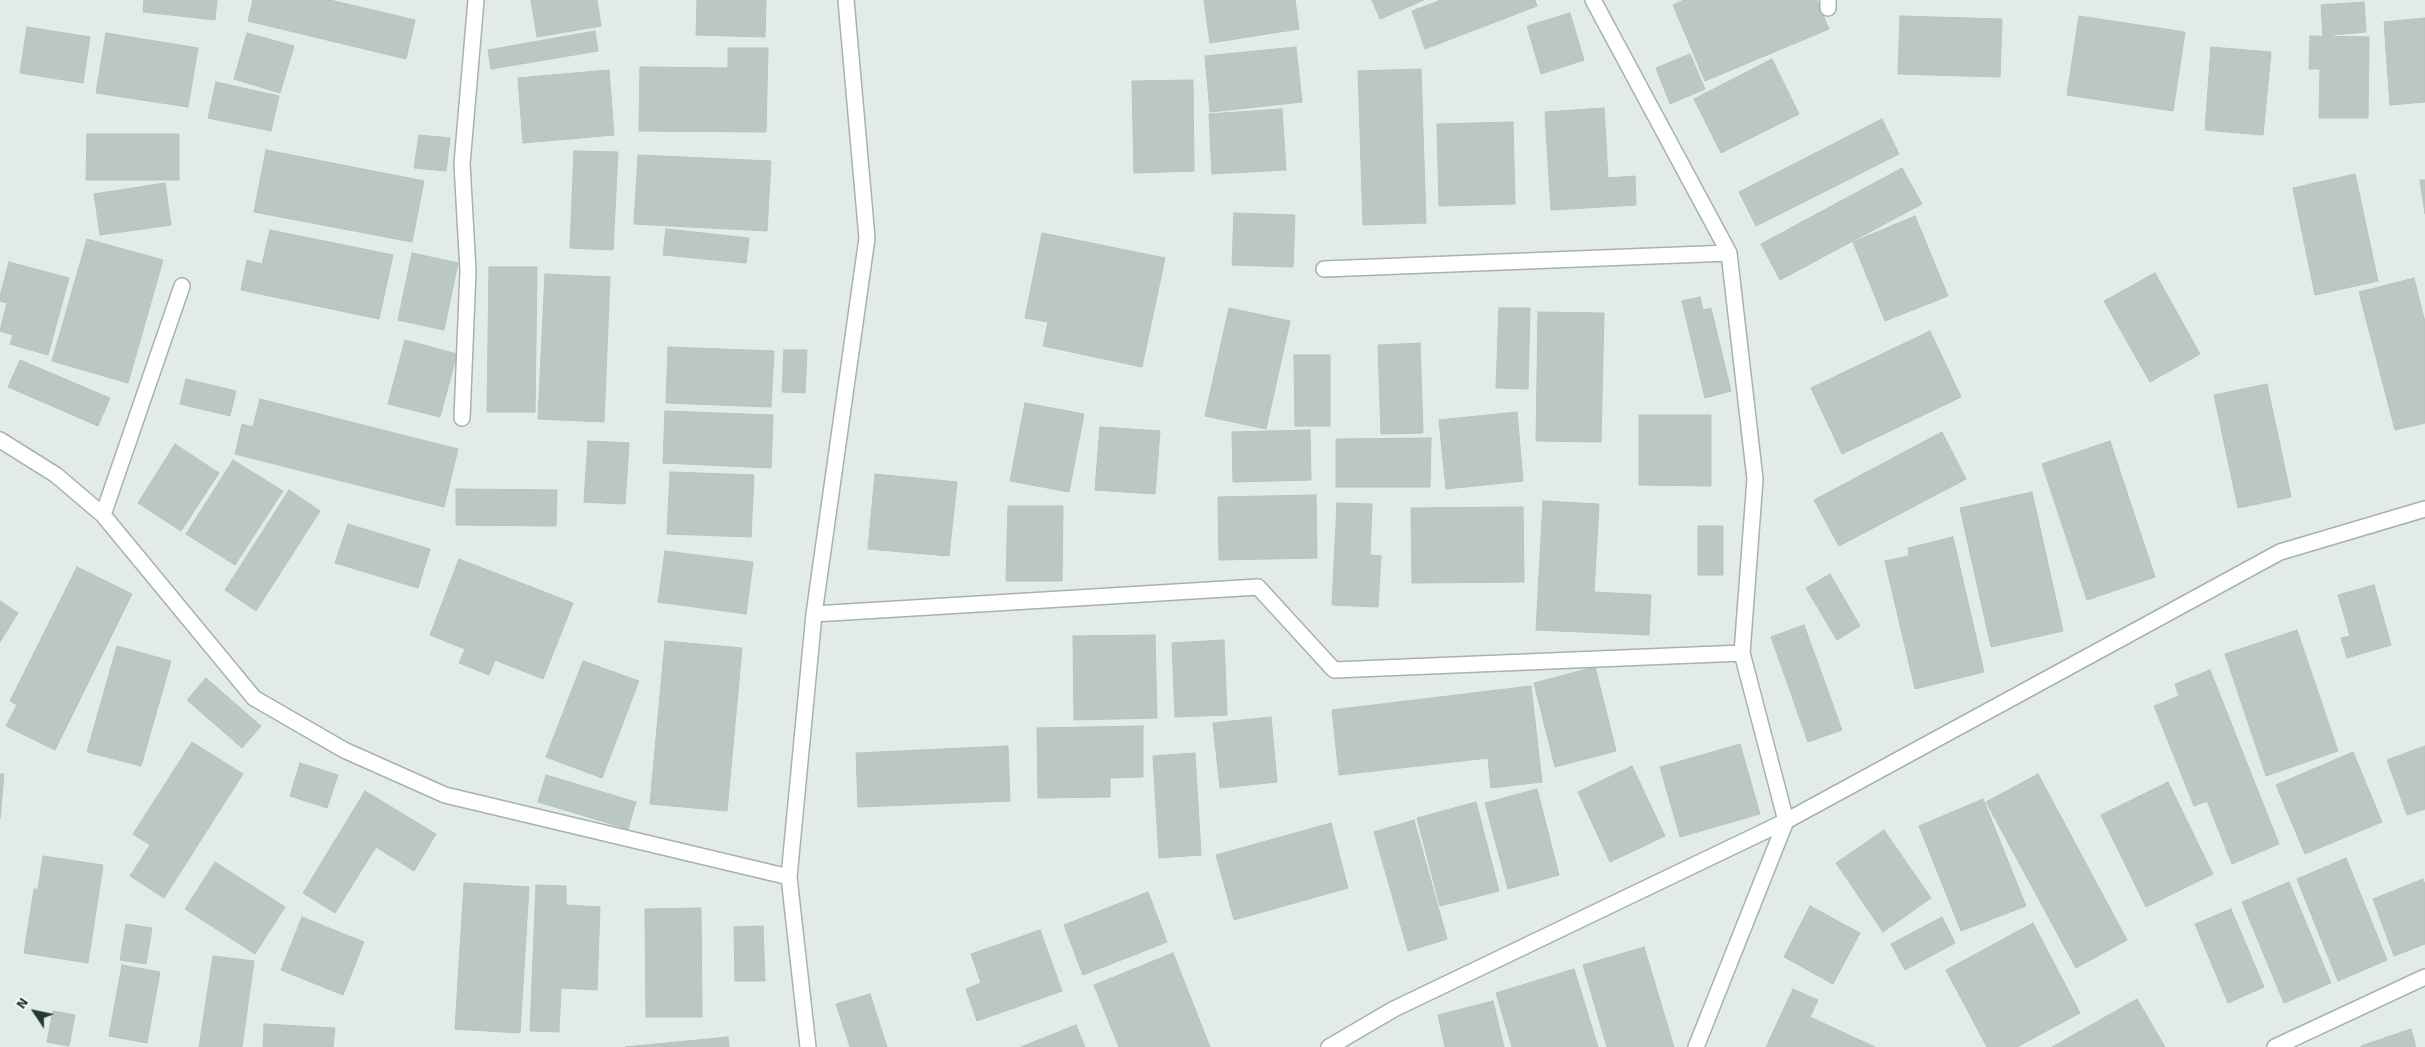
<!DOCTYPE html>
<style>
body{margin:0}
#map{position:relative;width:2425px;height:1047px;overflow:hidden;background:#e3ebe6;font-family:Signika,sans-serif}
canvas{display:block}
.north{position:absolute;left:10px;top:987px;width:50px;height:50px;-webkit-text-stroke:4px #f3f8f5;paint-order:stroke;rotate:304deg;font-size:14px;font-weight:700;line-height:20px;text-align:center;color:#243a32}
.north::after{content:'';display:block;margin:auto;width:18px;height:22px;background:#243a32;clip-path:polygon(50% 0,100% 100%,50% 72%,0 100%)}
</style>
<div id="map">
<canvas width="2425" height="1047"></canvas>
<div class="north">N</div>
</div>
<script>
const c = document.querySelector('canvas').getContext('2d');
c.lineJoin = 'round';
function paint(path, color) { c.fillStyle = color; c.fill(path, 'evenodd'); }
const toPath = rows => new Path2D(rows.map(r => 'M' + r).join(''));
function stroke(path, color, width, dash) { c.strokeStyle = color; c.lineWidth = width; c.lineCap = dash ? 'butt' : 'round'; c.setLineDash(dash || []); c.stroke(path); }
const building = toPath([
 [144,0,217,0,215,20,143,12,144,0],
 [253,0,330,0,415,20,406,59,248,21,253,0],
 [531,0,597,0,601,26,537,37,531,0],
 [697,0,766,0,765,37,696,35,697,0],
 [1204,0,1295,0,1299,29,1210,43,1204,0],
 [1372,0,1424,0,1380,19,1372,0],
 [1441,0,1535,0,1537,6,1425,49,1412,11,1441,0],
 [1684,0,1817,0,1829,29,1705,81,1673,5,1684,0],
 [2364,2,2366,32,2323,36,2321,5,2364,2],
 [1570,13,1584,60,1541,74,1527,26,1570,13],
 [1900,16,2002,19,2000,77,1898,74,1900,16],
 [2079,16,2185,32,2173,111,2067,95,2079,16],
 [2425,18,2425,102,2390,105,2384,22,2425,18],
 [27,27,90,37,83,83,20,73,27,27],
 [595,31,598,51,491,69,488,50,595,31],
 [106,33,198,48,188,107,96,93,106,33],
 [247,33,294,46,280,93,234,79,247,33],
 [2310,36,2369,37,2368,118,2319,118,2320,69,2309,69,2310,36],
 [1296,47,1302,102,1210,112,1205,56,1296,47],
 [2211,47,2271,52,2263,135,2205,130,2211,47],
 [728,48,768,48,766,132,639,131,640,67,728,68,728,48],
 [1690,54,1705,89,1670,104,1656,68,1690,54],
 [1772,59,1799,114,1721,153,1694,99,1772,59],
 [1421,69,1426,223,1363,225,1358,71,1421,69],
 [609,70,614,135,523,143,518,78,609,70],
 [1193,80,1194,171,1134,173,1132,81,1193,80],
 [216,82,279,96,271,131,208,118,216,82],
 [1604,108,1608,178,1635,176,1636,205,1551,210,1545,112,1604,108],
 [1282,109,1286,170,1212,174,1209,114,1282,109],
 [1882,119,1899,154,1756,226,1739,192,1882,119],
 [1513,122,1515,204,1439,206,1437,124,1513,122],
 [87,134,179,134,179,180,86,180,87,134],
 [419,135,450,138,446,171,414,168,419,135],
 [266,150,424,181,412,242,254,212,266,150],
 [574,151,618,152,613,250,570,248,574,151],
 [638,155,771,161,767,231,634,224,638,155],
 [1902,168,1922,204,1780,280,1761,244,1902,168],
 [2355,174,2378,281,2315,295,2293,188,2355,174],
 [2420,180,2425,180,2425,214,2420,180],
 [165,183,171,225,100,235,94,194,165,183],
 [1234,213,1295,215,1293,267,1232,265,1234,213],
 [1915,216,1948,296,1885,321,1853,242,1915,216],
 [666,229,749,238,746,263,663,255,666,229],
 [270,230,393,255,379,319,241,290,247,260,262,264,270,230],
 [1042,233,1165,258,1142,367,1043,346,1048,322,1025,318,1042,233],
 [87,239,163,260,128,383,52,361,87,239],
 [412,253,458,263,444,330,398,320,412,253],
 [9,262,69,278,48,355,10,344,13,335,0,331,7,303,0,301,0,296,9,262],
 [489,267,537,267,535,412,487,412,489,267],
 [2155,273,2200,354,2150,382,2104,301,2155,273],
 [545,274,610,277,604,422,538,419,545,274],
 [2414,278,2425,322,2425,423,2395,430,2359,292,2414,278],
 [1700,297,1703,310,1711,308,1731,391,1705,398,1682,301,1700,297],
 [1229,308,1290,321,1266,429,1205,416,1229,308],
 [1499,308,1530,308,1528,389,1496,388,1499,308],
 [1538,312,1604,313,1601,442,1536,441,1538,312],
 [1930,331,1961,397,1842,454,1811,388,1930,331],
 [405,340,457,354,440,417,388,404,405,340],
 [1420,343,1423,433,1381,434,1378,345,1420,343],
 [668,347,774,351,771,407,666,403,668,347],
 [784,350,807,350,805,393,782,392,784,350],
 [1294,355,1330,355,1330,426,1295,426,1294,355],
 [20,360,110,398,98,426,8,387,20,360],
 [186,379,236,391,230,416,180,404,186,379],
 [2267,384,2291,497,2238,508,2214,395,2267,384],
 [260,399,458,449,444,507,235,454,242,424,253,427,260,399],
 [1025,403,1084,414,1069,492,1010,481,1025,403],
 [665,411,773,415,771,468,663,463,665,411],
 [1517,412,1523,481,1446,489,1439,420,1517,412],
 [1639,415,1711,415,1711,486,1639,485,1639,415],
 [1100,427,1160,431,1155,494,1095,490,1100,427],
 [1310,430,1311,480,1233,482,1232,432,1310,430],
 [1942,432,1966,479,1839,546,1814,500,1942,432],
 [1431,438,1430,487,1336,487,1336,439,1431,438],
 [588,441,629,443,625,504,584,502,588,441],
 [2110,441,2155,577,2087,600,2042,464,2110,441],
 [175,444,219,473,181,531,138,503,175,444],
 [233,460,283,491,235,565,186,534,233,460],
 [670,472,754,475,751,537,667,534,670,472],
 [875,474,957,482,949,556,868,549,875,474],
 [456,489,557,490,556,526,456,525,456,489],
 [289,490,320,511,256,611,225,590,289,490],
 [2032,492,2063,631,1991,647,1960,508,2032,492],
 [1316,495,1317,558,1219,560,1218,497,1316,495],
 [1543,501,1599,504,1594,592,1651,595,1649,635,1536,630,1543,501],
 [1337,503,1372,504,1370,555,1381,556,1378,607,1332,605,1337,503],
 [1008,506,1063,506,1062,581,1006,581,1008,506],
 [1523,507,1524,582,1412,583,1411,508,1523,507],
 [348,524,430,549,418,588,335,563,348,524],
 [1698,526,1723,526,1723,575,1698,575,1698,526],
 [1953,537,1984,672,1915,689,1885,561,1909,556,1908,548,1953,537],
 [665,551,753,562,746,614,658,602,665,551],
 [459,559,573,603,543,679,495,660,489,675,459,663,465,649,430,635,459,559],
 [77,567,132,594,55,750,6,726,17,705,10,701,77,567],
 [1830,574,1860,626,1837,640,1806,588,1830,574],
 [2374,585,2391,645,2347,658,2341,638,2350,636,2338,595,2374,585],
 [0,601,18,613,0,642,0,601],
 [1804,625,1842,730,1808,742,1771,637,1804,625],
 [2297,630,2338,751,2266,776,2225,654,2297,630],
 [1155,635,1157,718,1074,720,1073,636,1155,635],
 [1224,640,1227,715,1175,717,1172,643,1224,640],
 [665,641,742,648,727,811,650,804,665,641],
 [117,646,171,661,141,766,87,752,117,646],
 [583,661,639,681,602,778,546,757,583,661],
 [1595,667,1616,751,1555,767,1534,683,1595,667],
 [2210,670,2279,844,2232,864,2207,801,2194,806,2154,706,2179,696,2175,684,2210,670],
 [206,678,261,726,242,748,187,700,206,678],
 [1531,686,1542,782,1491,788,1488,758,1339,775,1332,710,1531,686],
 [1271,717,1277,782,1220,788,1213,723,1271,717],
 [1143,726,1143,777,1110,778,1110,797,1038,798,1037,728,1143,726],
 [192,742,243,774,164,898,130,876,150,845,133,834,192,742],
 [1740,744,1760,814,1680,837,1660,767,1740,744],
 [1008,746,1010,801,858,807,856,753,1008,746],
 [2425,746,2425,809,2407,815,2387,760,2425,746],
 [2353,752,2382,822,2305,854,2276,785,2353,752],
 [1195,753,1201,855,1159,858,1153,756,1195,753],
 [300,763,338,775,327,808,290,796,300,763],
 [1632,766,1665,836,1610,862,1578,792,1632,766],
 [0,774,4,774,0,819,0,774],
 [2038,774,2127,940,2076,968,1986,802,2038,774],
 [546,775,636,802,628,829,538,802,546,775],
 [2168,782,2213,874,2146,907,2101,815,2168,782],
 [1537,789,1559,875,1508,889,1485,803,1537,789],
 [365,791,436,834,414,871,376,847,335,913,303,893,365,791],
 [1983,799,2026,906,1961,931,1919,826,1983,799],
 [1476,802,1499,891,1440,906,1417,818,1476,802],
 [1414,820,1447,939,1408,951,1374,832,1414,820],
 [1331,823,1348,888,1234,920,1216,855,1331,823],
 [1884,830,1931,898,1883,932,1836,863,1884,830],
 [43,856,103,865,88,963,24,953,34,889,38,889,43,856],
 [2346,858,2387,960,2338,981,2297,879,2346,858],
 [215,862,285,907,255,954,185,909,215,862],
 [2423,879,2425,885,2425,944,2394,956,2373,899,2423,879],
 [2289,882,2331,983,2284,1003,2242,902,2289,882],
 [464,883,529,887,520,1033,455,1029,464,883],
 [536,885,566,886,566,905,600,907,597,990,561,988,559,1032,530,1031,536,885],
 [1148,892,1167,942,1083,975,1064,925,1148,892],
 [1810,906,1860,933,1833,984,1784,957,1810,906],
 [701,908,702,1017,646,1017,645,909,701,908],
 [2231,909,2264,987,2228,1003,2195,924,2231,909],
 [302,917,364,942,343,995,281,970,302,917],
 [1942,917,1955,943,1905,970,1891,944,1942,917],
 [2033,923,2080,1013,2017,1047,1987,1047,1946,970,2033,923],
 [126,924,152,928,146,964,120,960,126,924],
 [763,926,765,981,735,981,734,927,763,926],
 [1040,930,1062,991,977,1021,966,989,981,983,971,954,1040,930],
 [1644,947,1674,1047,1607,1047,1583,965,1644,947],
 [1173,953,1210,1047,1119,1047,1094,985,1173,953],
 [213,956,254,961,242,1047,199,1047,213,956],
 [122,965,160,972,147,1043,109,1036,122,965],
 [1574,969,1598,1047,1512,1047,1496,993,1574,969],
 [1793,989,1818,1000,1810,1017,1875,1047,1766,1047,1793,989],
 [870,994,887,1047,850,1047,836,1004,870,994],
 [2137,999,2165,1047,2052,1047,2137,999],
 [1493,1001,1504,1047,1445,1047,1438,1015,1493,1001],
 [53,1011,75,1015,69,1046,47,1042,53,1011],
 [264,1024,335,1028,333,1047,263,1047,264,1024],
 [1076,1025,1085,1047,1021,1047,1076,1025],
 [2411,1029,2416,1047,2361,1047,2361,1046,2411,1029],
 [728,1037,729,1047,625,1047,728,1037]
]);
const minor = toPath([
 [1593,0,1729,253,1755,479,1742,653,1786,821,1696,1047],
 [1828,0,1828,8],
 [1324,269,1729,253],
 [462,418,468,271,462,164,476,0],
 [0,440,56,475,103,515,254,698,344,750,445,795,789,877],
 [103,515,182,286],
 [814,614,1258,587,1334,670,1742,653],
 [808,1047,789,877,814,614,867,238,846,0],
 [1329,1047,1394,1009,1786,821,2280,552,2425,509],
 [2275,1047,2425,977]
]);
paint(building, '#bbc8c2');
stroke(building, '#b6c4bd', 1);
stroke(minor, '#a6b2ac', 18);
stroke(minor, '#fff', 15);
</script>
